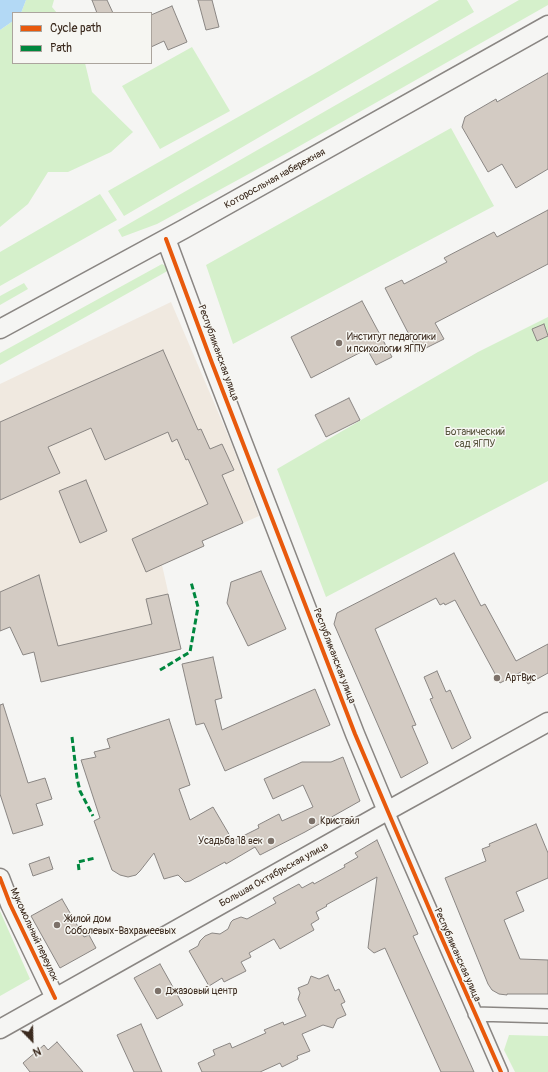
<!DOCTYPE html>
<meta charset="utf-8">
<style>
body{margin:0}
#map{position:relative;width:548px;height:1072px;overflow:hidden;background:#f5f5f3;font-family:Pangolin,sans-serif}
canvas{display:block}
.legend{position:absolute;left:12px;top:12px;width:140px;height:52px;box-sizing:border-box;background:#f6f6f2;border:1px solid #aba49d;margin:0;padding:5px 7px;list-style:none;font-size:12px;color:#3b2a1e}
.legend li{display:flex;align-items:center;gap:8px;height:20px}
.legend b{width:20px;border:1px solid #aba49d}
.north{position:absolute;left:12px;top:1020px;width:40px;height:40px;-webkit-text-stroke:3px #f6f6f2;paint-order:stroke;rotate:157deg;font-size:11px;font-weight:700;line-height:16px;text-align:center;color:#3b2a1e}
.north::after{content:'';display:block;margin:auto;width:14px;height:18px;background:#3b2a1e;clip-path:polygon(50% 0,100% 100%,50% 72%,0 100%)}
</style>
<div id="map">
<canvas width="548" height="1072"></canvas>
<ul class="legend">
<li><b style="height:5px;background:#e8590c"></b>Cycle path</li>
<li><b style="height:5px;background:#00873e"></b>Path</li>
</ul>
<div class="north">N</div>
</div>
<script>
const c = document.querySelector('canvas').getContext('2d');
c.lineJoin = 'round';
function paint(path, color) { c.fillStyle = color; c.fill(path, 'evenodd'); }
const toPath = rows => new Path2D(rows.map(r => 'M' + r).join(''));
function stroke(path, color, width, dash) { c.strokeStyle = color; c.lineWidth = width; c.lineCap = dash ? 'butt' : 'round'; c.setLineDash(dash || []); c.stroke(path); }
function drawText(font, color, halo, rows, align = 'center') {
  c.font = font + ' Pangolin,sans-serif'; c.lineWidth = 3; c.setLineDash([]); c.textBaseline = 'middle'; c.strokeStyle = halo; c.fillStyle = color; for (const [text, x, y, turn = 0] of rows) {
    c.save(); c.translate(x, y); c.rotate((+turn || 0) * Math.PI / 180); c.textAlign = isNaN(turn) ? turn : align; if (halo) c.strokeText(text, 0, 0); c.fillText(text, 0, 0); c.restore();
  }
}
const built = toPath([
 [171,302,230,440,259,516,202,541,204,546,162,565,181,649,41,682,34,652,23,655,10,627,0,631,0,384]
]);
const green = toPath([
 [26,0,54,0,52,7,57,13,21,13],
 [439,0,467,0,474,12,124,216,108,191,319,71],
 [519,0,548,0,548,5,289,152,157,224,122,237,118,230],
 [13,21,13,63,85,63,92,92,133,132,111,152,68,172,48,172,28,204,0,227,0,30],
 [192,47,230,111,160,149,122,86],
 [451,128,494,206,233,344,206,265],
 [100,194,117,220,0,286,0,252],
 [162,264,171,269,0,365,0,353],
 [24,283,28,289,0,305,0,296],
 [548,317,548,481,326,597,277,469,478,352],
 [0,911,30,979,0,996],
 [509,1035,548,1036,548,1072,515,1072,504,1050]
]);
const water = toPath([
 [0,0,26,0,21,13,13,13,13,21,0,30]
]);
const building = toPath([
 [92,0,107,0,113,13,97,13,92,0],
 [198,0,212,0,219,27,206,30,198,0],
 [172,6,187,42,168,50,164,41,151,47,151,15,172,6],
 [548,73,548,169,516,188,502,164,488,172,462,127,465,117,496,99,497,102,548,73],
 [548,210,548,264,435,323,444,339,418,352,385,288,402,280,404,284,447,262,444,258,494,232,497,237,548,210],
 [362,301,392,357,376,365,367,349,311,378,291,337,362,301],
 [544,324,548,336,537,341,532,329,544,324],
 [163,350,198,430,201,429,210,449,222,444,234,470,222,475,243,523,202,541,204,546,146,572,132,539,208,504,188,459,186,460,177,439,172,442,168,432,105,460,91,428,48,447,60,473,0,500,0,422,163,350],
 [349,398,360,420,326,437,315,415,349,398],
 [86,480,107,531,80,543,59,491,86,480],
 [454,553,481,606,485,604,516,661,548,644,548,673,528,684,521,672,500,683,455,600,445,605,444,603,440,605,436,598,375,629,416,725,412,726,428,763,401,778,334,624,337,613,454,553],
 [261,571,286,629,248,646,227,603,231,582,261,571],
 [39,575,58,646,152,624,146,599,168,594,181,649,41,682,34,652,23,655,10,627,0,631,0,592,39,575],
 [213,657,222,698,215,700,222,730,315,689,330,725,225,771,204,723,196,725,182,664,213,657],
 [437,671,446,692,450,690,471,738,452,749,430,699,433,698,424,677,437,671],
 [3,704,28,783,45,778,52,799,36,804,43,825,13,834,0,794,0,705,3,704],
 [169,719,190,785,179,789,190,820,213,807,233,841,259,828,258,825,279,814,282,821,313,807,303,785,273,799,264,779,302,762,331,762,343,757,360,801,305,832,260,855,255,847,226,864,225,862,190,881,185,882,178,875,164,879,154,853,140,871,136,875,128,877,120,875,112,870,94,821,100,818,81,760,96,757,94,752,110,748,107,739,169,719],
 [536,824,548,853,548,878,516,892,524,911,504,920,520,959,548,960,548,994,507,994,507,995,499,994,492,990,488,984,445,878,486,861,482,849,490,846,489,844,536,824],
 [377,840,418,934,413,936,474,1072,441,1072,385,948,374,953,368,948,377,877,326,905,327,906,316,912,319,919,311,924,314,930,280,949,274,939,249,953,251,957,241,962,246,971,224,982,222,978,209,986,189,951,198,946,200,941,205,936,212,933,220,934,228,929,231,922,233,920,241,917,247,919,267,908,276,903,273,898,299,884,302,888,313,882,314,884,345,867,344,865,358,857,355,853,377,840],
 [49,857,53,869,33,876,29,864,49,857],
 [62,899,84,937,89,935,96,948,60,968,31,916,62,899],
 [160,964,183,1005,157,1019,134,978,160,964],
 [328,975,335,991,339,989,345,1002,341,1004,346,1015,337,1019,333,1028,323,1025,302,1034,310,1051,297,1056,298,1059,282,1067,280,1063,260,1072,202,1072,198,1063,215,1055,213,1050,230,1043,232,1048,266,1033,264,1030,283,1022,284,1025,306,1016,298,999,300,993,298,988,308,984,311,976,319,979,328,975],
 [141,1024,162,1072,134,1072,117,1035,141,1024],
 [57,1042,83,1072,30,1072,23,1063,44,1045,48,1050,57,1042]
]);
const street = toPath([
 [387,811,501,1072],
 [475,1014,548,1016]
]);
const secondary = toPath([
 [166,239,212,363,355,734,387,811],
 [0,329,184,229,548,25],
 [0,878,10,904,55,998],
 [0,1029,387,811,548,722]
]);
const quiet = toPath([
 [160,670,190,652,198,607,191,582],
 [72,737,77,778,80,791,93,816],
 [79,870,78,862,95,858]
]);
const cycleway = toPath([
 [166,239,212,363,355,734,440,934,501,1072],
 [0,878,10,904,55,998]
]);
const markers = [
 [339,343,4,"#7c7169"],
 [497,678,4,"#7c7169"],
 [312,821,4,"#7c7169"],
 [271,841,4,"#7c7169"],
 [57,925,4,"#7c7169"],
 [158,991,4,"#7c7169"]
];
const streetNames = [
 ["Которосльная набережная",275,179,-29],
 ["Республиканская улица",218,353,70],
 ["Республиканская улица",334,656,69],
 ["Большая Октябрьская улица",274,875,-29],
 ["Мукомольный переулок",34,935,65],
 ["Республиканская улица",457,955,66]
];
const poiNames = [
 ["Институт педагогики",347,337],
 ["и психологии ЯГПУ",347,349],
 ["АртВис",505,678],
 ["Кристайл",320,821],
 ["Усадьба 18 век",263,841,"right"],
 ["Жилой дом",65,919],
 ["Соболевых-Вахрамеевых",65,931],
 ["Джазовый центр",166,991]
];
const parkNames = [
 ["Ботанический",475,432],
 ["сад ЯГПУ",475,444]
];
paint(built, '#f0e9e0');
paint(green, '#d5f0cb');
paint(water, '#b3d9f5');
paint(building, '#d3cbc3');
stroke(building, '#8a8683', 1);
stroke(street, '#8a8683', 16);
stroke(secondary, '#8a8683', 21);
stroke(street, '#f5f5f3', 13);
stroke(secondary, '#f5f5f3', 18);
stroke(quiet, '#00873e', 3, [6, 3]);
stroke(cycleway, '#e8590c', 4);
for (const [x, y, r, color] of markers) { const dot = new Path2D(); dot.arc(x, y, r, 0, 2 * Math.PI); c.fillStyle = color; c.fill(dot); stroke(dot, '#f6f6f2', 1.5); }
drawText('10px', '#3b2a1e', '#f6f6f2', streetNames);
drawText('10px', '#3b2a1e', '#f6f6f2', poiNames, 'left');
drawText('10px', '#54513a', '#f6f6f2', parkNames);
</script>
